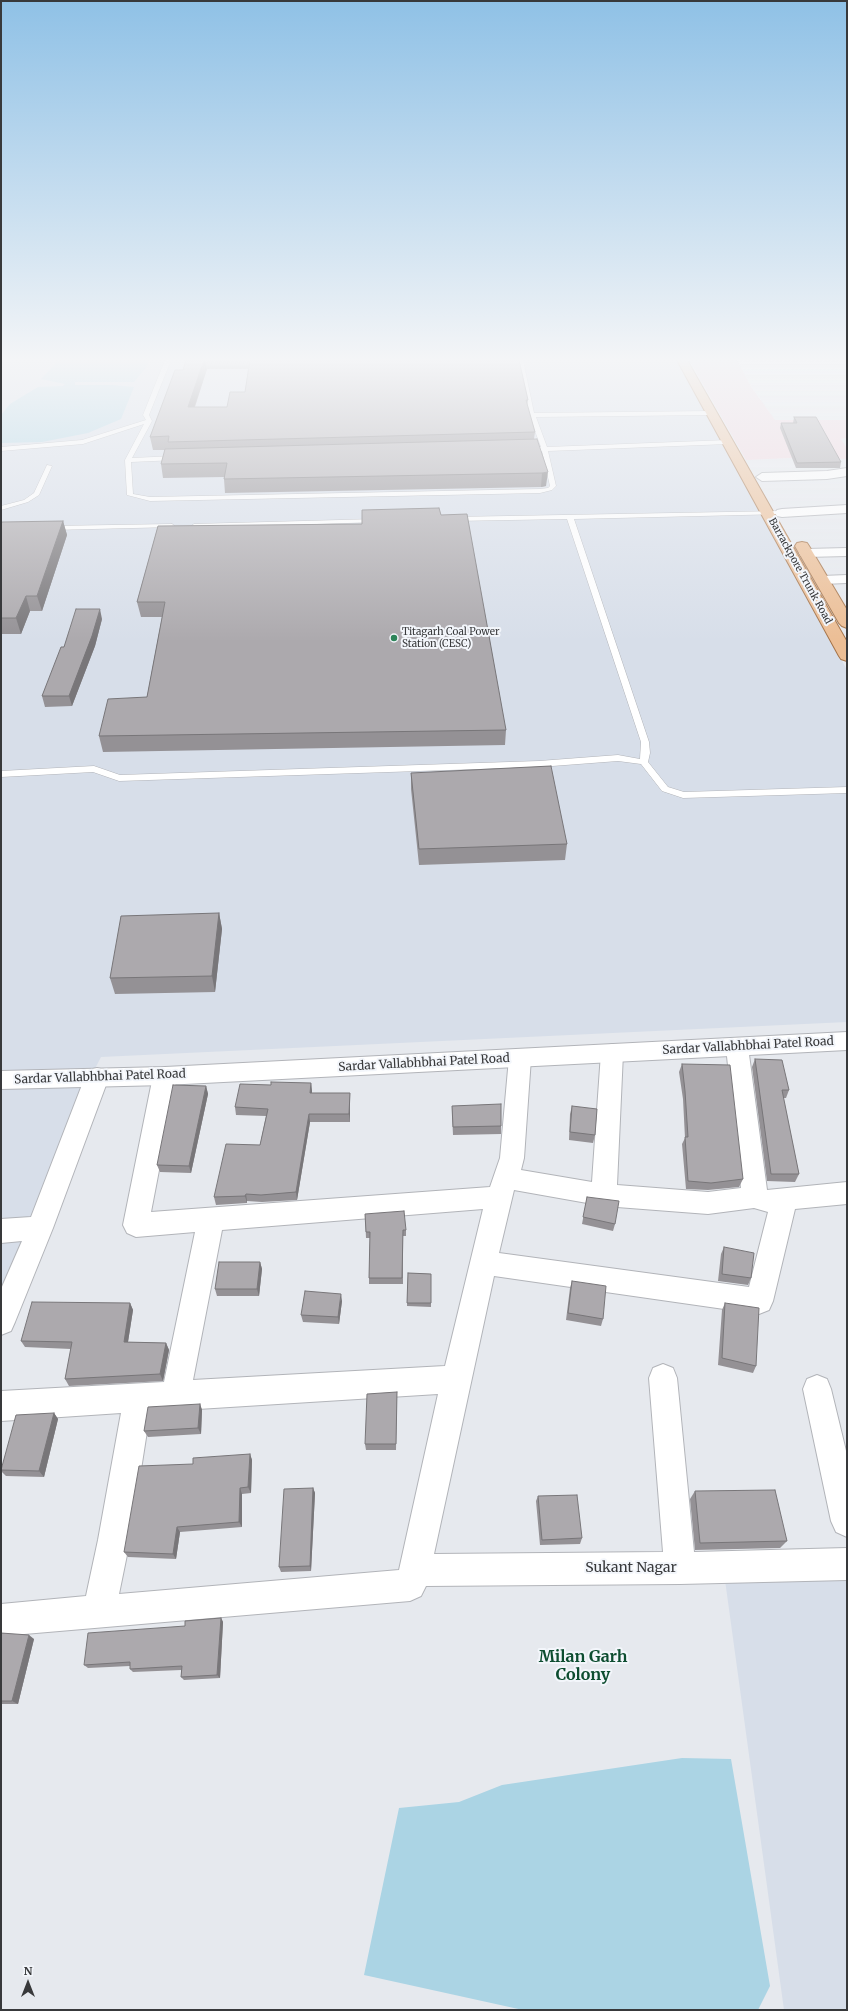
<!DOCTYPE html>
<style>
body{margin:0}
#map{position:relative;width:848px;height:2011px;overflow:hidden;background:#e6e9ee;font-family:Merriweather,serif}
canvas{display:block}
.frame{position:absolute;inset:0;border:2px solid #38393b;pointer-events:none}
.north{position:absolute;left:8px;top:1963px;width:40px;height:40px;-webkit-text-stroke:3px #f3f6fb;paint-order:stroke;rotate:0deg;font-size:11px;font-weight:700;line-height:16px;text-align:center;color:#38393b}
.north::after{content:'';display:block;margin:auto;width:14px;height:18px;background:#38393b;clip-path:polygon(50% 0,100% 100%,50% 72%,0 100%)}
</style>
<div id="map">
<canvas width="848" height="2011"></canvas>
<div class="frame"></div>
<div class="north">N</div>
</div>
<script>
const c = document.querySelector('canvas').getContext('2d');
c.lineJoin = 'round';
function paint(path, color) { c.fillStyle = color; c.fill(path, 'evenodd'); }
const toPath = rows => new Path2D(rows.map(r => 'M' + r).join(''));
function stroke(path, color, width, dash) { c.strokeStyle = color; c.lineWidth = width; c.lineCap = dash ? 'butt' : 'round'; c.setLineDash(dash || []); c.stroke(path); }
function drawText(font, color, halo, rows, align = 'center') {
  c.font = font + ' Merriweather,serif'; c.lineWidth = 4; c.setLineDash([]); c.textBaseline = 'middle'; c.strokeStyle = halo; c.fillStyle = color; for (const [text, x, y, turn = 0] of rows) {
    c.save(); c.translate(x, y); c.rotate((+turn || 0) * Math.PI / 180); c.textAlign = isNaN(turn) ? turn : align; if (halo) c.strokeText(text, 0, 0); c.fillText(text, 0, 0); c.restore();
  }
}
const commercial = toPath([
 [689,360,737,360,752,388,775,420,847,420,847,438,841,439,847,448,847,459,790,458,746,460]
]);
const built = toPath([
 [1,360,679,360,847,670,847,1022,101,1057,85,1088,1,1295],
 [847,1576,847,2010,784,2010,725,1580]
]);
const water = toPath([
 [59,360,149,360,148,365,134,382,75,382,75,385,112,385,134,387,121,419,88,433,42,442,1,443,1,415,10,404,38,387,63,386,65,384,41,379],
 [682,1758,731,1759,770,1986,758,2010,523,2010,364,1975,399,1808,459,1802,502,1785]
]);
const lane = toPath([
 [165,360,171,360,149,415,152,421,132,458,176,456,179,458,176,460,131,462,133,494,150,497,540,489,548,488,550,486,542,451,525,452,522,450,525,448,541,447,529,415,517,360,523,360,534,413,711,411,714,413,711,415,536,417,547,447,728,440,731,442,728,444,548,451,556,486,552,490,540,493,150,501,127,495,125,460,144,424,83,444,1,451,1,447,82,440,146,420,143,415,165,360],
 [47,465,52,466,39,495,28,502,1,510,1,506,24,500,34,493,47,465],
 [782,511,785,513,784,514,574,519,649,742,650,753,648,762,668,787,684,792,847,787,847,793,683,798,662,791,641,764,618,761,539,767,119,781,93,772,1,777,1,771,94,766,120,775,539,761,618,755,640,759,641,742,567,519,453,521,450,519,453,517,782,511],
 [376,519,379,521,378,522,194,528,191,526,194,524,376,519],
 [172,524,175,526,174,527,52,530,49,528,52,526,172,524]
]);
const street = toPath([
 [847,468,847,476,827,479,762,481,756,477,762,473,827,471,847,468],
 [847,505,847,513,782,517,777,516,775,513,777,510,782,509,847,505],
 [847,548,847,556,806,557,801,556,799,553,801,550,806,549,847,548],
 [847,575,847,583,822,584,817,583,815,580,817,577,822,576,847,575],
 [737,1038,745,1041,748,1047,767,1190,847,1182,847,1204,795,1209,773,1301,769,1310,759,1314,494,1276,434,1554,663,1552,649,1378,653,1368,663,1364,673,1368,677,1378,694,1552,847,1548,847,1580,680,1584,426,1586,421,1596,410,1601,1,1636,1,1604,86,1596,98,1540,121,1413,1,1421,1,1391,164,1382,195,1232,136,1237,127,1233,123,1225,153,1076,157,1069,165,1067,173,1069,177,1076,151,1212,490,1187,500,1158,509,1058,512,1052,520,1049,528,1052,531,1058,524,1158,521,1170,592,1182,601,1053,604,1047,612,1044,620,1047,623,1053,617,1185,708,1192,741,1188,726,1047,729,1041,737,1038],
 [514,1190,604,1206,708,1214,754,1208,768,1212,749,1287,499,1253,514,1190],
 [483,1209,445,1366,193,1380,222,1230,483,1209],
 [438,1394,399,1570,119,1594,130,1540,150,1412,438,1394],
 [97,1068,105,1070,109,1077,53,1228,15,1322,11,1331,1,1335,1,1289,22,1241,1,1243,1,1219,31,1217,85,1077,89,1070,97,1068],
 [817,1375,827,1379,831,1389,847,1455,847,1537,836,1532,831,1521,803,1389,807,1379,817,1375]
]);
const secondary = toPath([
 [847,1032,847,1050,165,1085,1,1089,1,1071,165,1067,847,1032]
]);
const primary = toPath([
 [677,360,687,360,847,642,847,661,841,659,839,656,677,360],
 [802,542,807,543,809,546,847,610,847,628,842,626,839,623,795,546,797,543,802,542]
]);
const wall = toPath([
 [186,360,519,360,528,400,527,406,535,432,534,439,546,486,541,487,225,493,224,479,224,477,163,478,161,464,165,450,153,450,150,437,183,370],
 [207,369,248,369,245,392,227,407,195,407],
 [794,417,841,462,840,468,796,468,780,428,781,423,793,423],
 [63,521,67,535,42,611,30,611,21,634,1,634,1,525],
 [158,526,506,730,505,745,103,752,99,736,147,697,162,617,141,617,137,602],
 [102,619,95,646,72,706,45,707,42,696,64,647],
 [411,773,567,844,565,860,419,865,411,789],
 [219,913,222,929,215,992,115,994,110,978],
 [755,1059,789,1090,786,1098,783,1098,799,1174,795,1182,767,1181,752,1067],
 [682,1064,743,1179,739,1187,708,1190,686,1189,682,1144,685,1138,683,1099,679,1072],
 [311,1083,312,1093,350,1093,350,1122,310,1122,297,1200,262,1202,247,1201,247,1203,216,1205,214,1197,260,1145,266,1116,236,1115,235,1107,271,1085],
 [206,1086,208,1094,191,1173,160,1172,157,1165],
 [452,1106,501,1126,501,1134,453,1135,452,1114],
 [572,1106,595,1135,593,1143,569,1140,570,1114],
 [587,1197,615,1224,613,1231,582,1224],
 [365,1214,406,1230,406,1236,403,1236,403,1284,369,1284,369,1278,370,1238,366,1238],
 [724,1247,751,1278,748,1285,718,1281,721,1254],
 [260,1262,262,1269,259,1296,217,1296,215,1289],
 [408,1273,431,1274,431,1307,407,1306],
 [572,1281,603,1319,601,1326,566,1320,570,1288],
 [342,1301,339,1324,303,1322,301,1315],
 [130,1303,133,1310,128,1342,166,1343,169,1350,163,1381,69,1386,65,1379,71,1349,25,1347,21,1341],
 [725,1303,756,1366,753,1373,718,1365,722,1310],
 [397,1392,396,1450,366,1450,365,1444],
 [200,1404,202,1410,201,1434,148,1437,144,1431],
 [54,1413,58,1419,44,1477,6,1476,1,1471],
 [250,1454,252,1460,251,1493,242,1494,242,1527,180,1532,176,1559,128,1557,124,1552,193,1464],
 [313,1488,315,1493,311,1571,281,1572,279,1567],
 [695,1491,787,1541,780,1548,695,1550,690,1499],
 [538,1496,582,1538,580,1544,540,1545,536,1501],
 [221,1618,223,1622,220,1678,184,1680,181,1677,181,1670,133,1672,130,1669,130,1666,88,1668,84,1665,185,1626],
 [1,1633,34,1639,18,1704,1,1704]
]);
const shadedWall = toPath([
 [204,360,206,360,207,369,190,420,188,407],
 [548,472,546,486,541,487,542,473],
 [63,521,67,535,42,611,37,596],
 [26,596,30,611,21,634,16,618],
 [100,609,102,619,95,646,72,706,69,696],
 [219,913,222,929,215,992,212,976],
 [311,1083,312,1091,311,1101,310,1093],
 [206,1086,208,1094,191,1173,189,1166],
 [350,1093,350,1122,349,1114],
 [309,1114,310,1122,297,1200,296,1192],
 [246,1194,247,1201,247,1203,245,1196],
 [260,1262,262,1269,259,1296,257,1289],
 [341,1294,342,1301,339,1324,338,1317],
 [130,1303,133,1310,127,1348,124,1342],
 [166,1343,169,1350,163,1381,160,1374],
 [200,1404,202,1410,201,1434,198,1428],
 [54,1413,58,1419,44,1477,39,1471],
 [250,1454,252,1460,251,1493,248,1487],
 [240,1488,242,1494,242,1527,239,1522],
 [313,1488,315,1493,311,1571,310,1566],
 [177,1527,180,1532,176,1559,173,1554],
 [221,1618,223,1622,220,1678,217,1675],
 [29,1635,34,1639,18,1704,12,1701]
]);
const building = toPath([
 [186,360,204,360,188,407,227,407,230,392,245,392,250,360,519,360,528,400,526,400,535,432,168,442,169,436,150,437,175,370,183,370,186,360],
 [794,417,816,417,841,462,797,463,781,423,797,423,794,417],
 [537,439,548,472,542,473,224,479,227,463,161,464,165,449,537,439],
 [439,508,441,515,467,514,506,730,99,736,108,699,147,697,165,602,137,602,158,526,362,524,362,510,439,508],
 [63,521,37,596,26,596,16,618,1,618,1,525,2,522,63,521],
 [76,609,100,609,92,636,69,696,42,696,61,647,64,647,76,609],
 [551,766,567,844,419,849,411,773,551,766],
 [219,913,212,976,110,978,121,916,219,913],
 [755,1059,782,1060,789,1090,782,1090,799,1174,771,1174,755,1059],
 [682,1064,730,1065,743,1179,711,1183,688,1181,685,1137,688,1137,685,1091,682,1064],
 [271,1082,311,1083,310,1093,350,1093,349,1114,309,1114,296,1192,261,1195,246,1194,245,1196,214,1197,226,1144,260,1145,268,1109,235,1107,240,1084,271,1085,271,1082],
 [173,1085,206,1086,189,1166,157,1165,173,1085],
 [501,1104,501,1126,453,1127,452,1106,501,1104],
 [572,1106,597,1109,595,1135,570,1132,572,1106],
 [587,1197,619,1201,615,1224,583,1217,587,1197],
 [404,1211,406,1230,403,1230,402,1278,369,1278,370,1232,366,1232,365,1214,404,1211],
 [724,1247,754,1253,751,1278,722,1274,724,1247],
 [219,1262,260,1262,257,1289,215,1289,219,1262],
 [408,1273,431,1274,431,1303,407,1303,408,1273],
 [572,1281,606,1286,603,1319,568,1313,572,1281],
 [305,1291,341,1294,338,1317,301,1315,305,1291],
 [32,1302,130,1303,124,1342,166,1343,160,1374,65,1379,72,1342,21,1341,32,1302],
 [725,1303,759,1308,756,1366,722,1358,725,1303],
 [397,1392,396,1444,365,1444,367,1394,397,1392],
 [200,1404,198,1428,144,1431,148,1407,200,1404],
 [54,1413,39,1471,1,1470,16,1415,54,1413],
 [250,1454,248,1487,240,1488,239,1522,177,1527,173,1554,124,1552,139,1466,193,1464,193,1458,250,1454],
 [313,1488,310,1566,279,1567,284,1489,313,1488],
 [775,1490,787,1541,700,1543,695,1491,775,1490],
 [577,1495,582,1538,542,1540,538,1496,577,1495],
 [221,1618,217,1675,181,1677,182,1666,130,1669,130,1662,84,1665,88,1633,185,1626,185,1621,221,1618],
 [1,1633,29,1635,12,1701,1,1701,1,1633]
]);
const markers = [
 [394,638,4,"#2c8459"]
];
const farStreetnames = [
 ["Barrackpore Trunk Road",800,571,61]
];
const farPoinames = [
 ["Titagarh Coal Power",402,632],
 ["Station (CESC)",402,644]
];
const streetNames = [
 ["Sardar Vallabhbhai Patel Road",748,1046,-3],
 ["Sardar Vallabhbhai Patel Road",424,1063,-3],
 ["Sardar Vallabhbhai Patel Road",100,1077,-2]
];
const nearStreetnames = [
 ["Sukant Nagar",631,1568]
];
const nearNeighbourhoodnames = [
 ["Milan Garh",583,1657],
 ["Colony",583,1675]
];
paint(commercial, '#f1d7df');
paint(built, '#d7dee9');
paint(water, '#abd4e4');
stroke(lane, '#b2b4b9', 1);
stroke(street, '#b2b4b9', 2);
stroke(secondary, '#b2b4b9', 2);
stroke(primary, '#a57348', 2);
paint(lane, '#fff');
paint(street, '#fff');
paint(secondary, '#fff');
paint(primary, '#ecbe95');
paint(wall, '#949195');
paint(shadedWall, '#787679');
paint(building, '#aca9ad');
stroke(building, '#787679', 1);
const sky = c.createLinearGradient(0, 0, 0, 642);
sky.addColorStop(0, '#8fc1e6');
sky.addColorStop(0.56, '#f4f5f7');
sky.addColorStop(1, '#f4f5f700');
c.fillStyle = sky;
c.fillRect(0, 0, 848, 642);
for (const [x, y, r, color] of markers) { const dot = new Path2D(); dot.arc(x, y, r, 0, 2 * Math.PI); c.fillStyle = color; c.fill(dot); stroke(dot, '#f3f6fb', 1.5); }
drawText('10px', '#38393b', '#f3f6fb', farStreetnames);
drawText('10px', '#38393b', '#f3f6fb', farPoinames, 'left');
drawText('12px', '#38393b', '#f3f6fb', streetNames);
drawText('14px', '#38393b', '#f3f6fb', nearStreetnames);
drawText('bold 16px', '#0d4d30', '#f3f6fb', nearNeighbourhoodnames);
</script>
